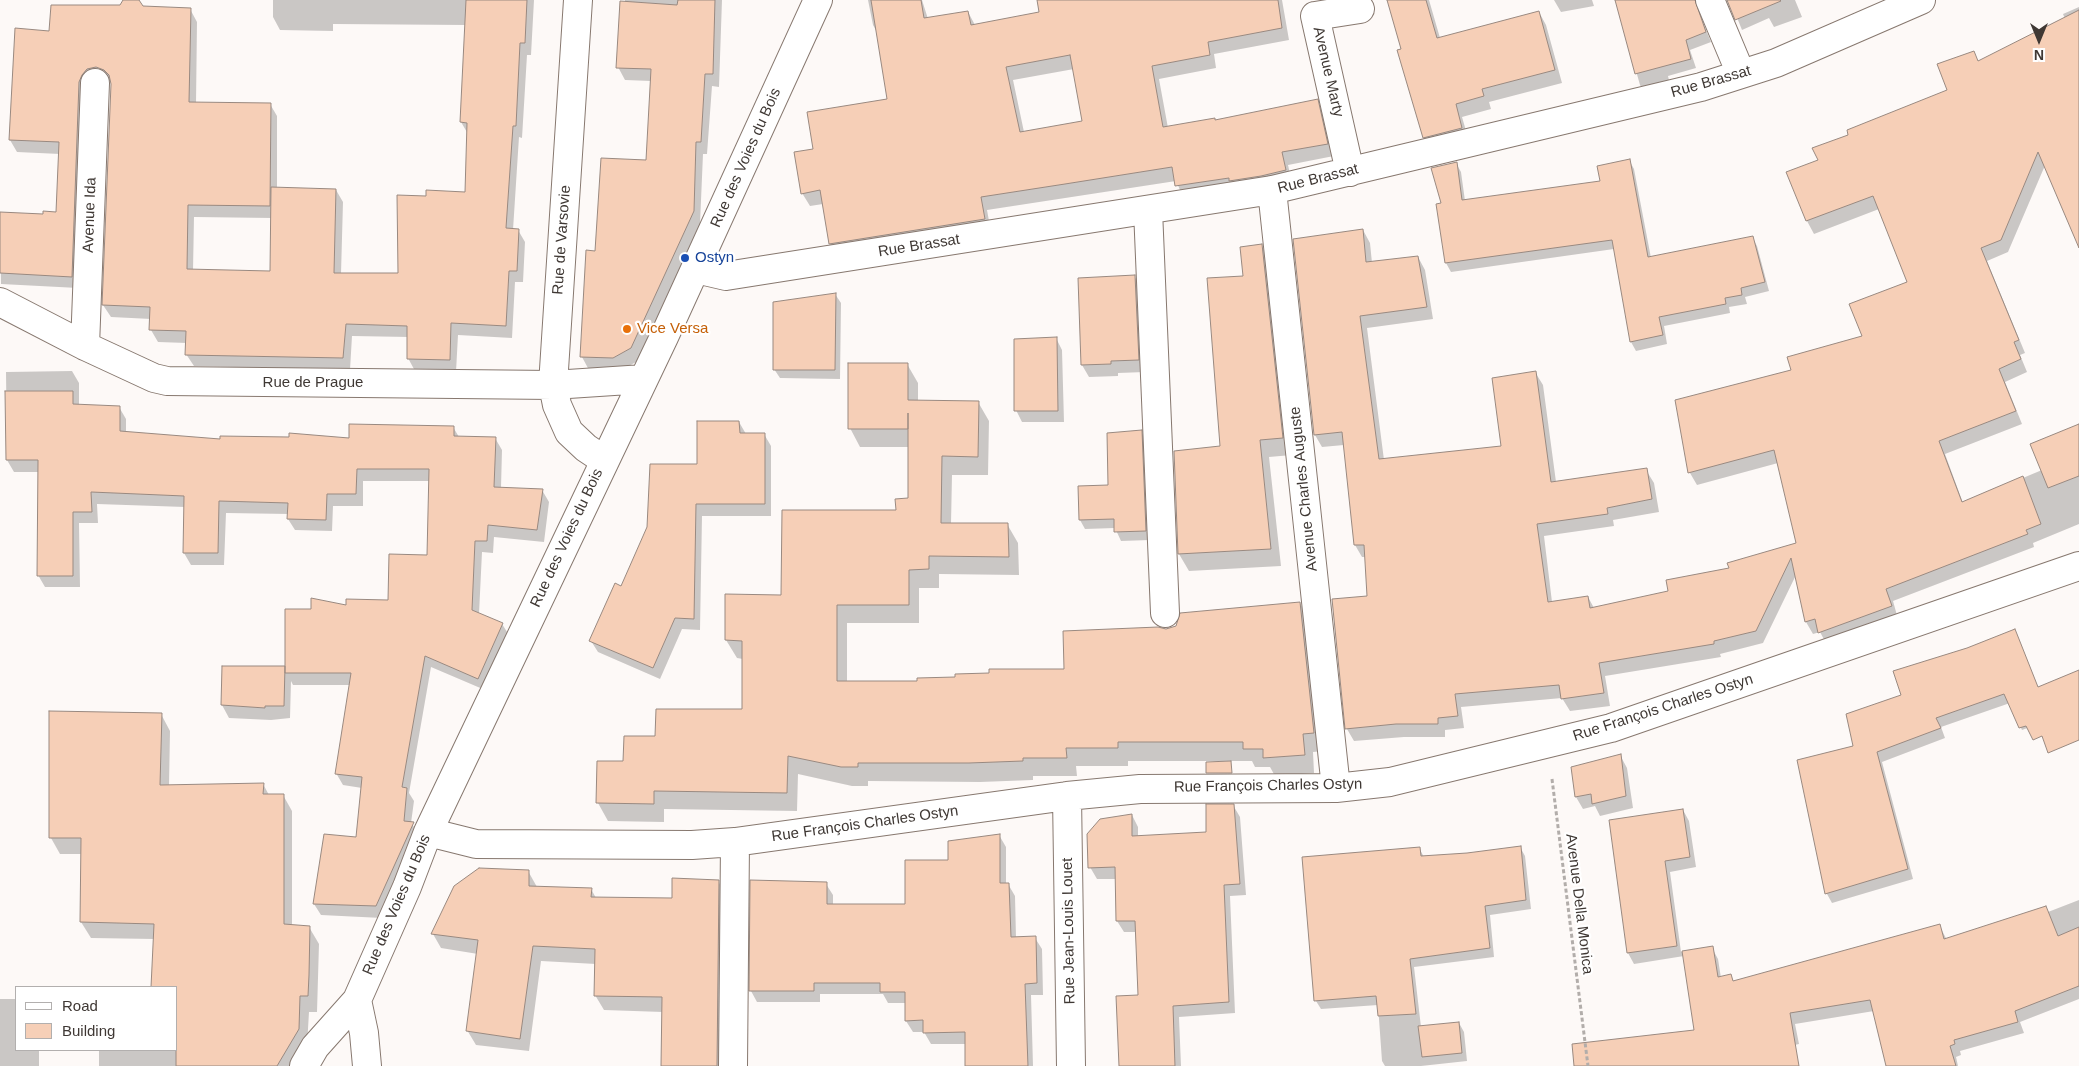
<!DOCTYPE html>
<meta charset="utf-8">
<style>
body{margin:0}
#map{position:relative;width:2079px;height:1066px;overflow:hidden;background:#fdf9f7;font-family:Helvetica,sans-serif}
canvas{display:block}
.legend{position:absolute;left:15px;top:986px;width:162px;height:65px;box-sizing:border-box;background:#fff;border:1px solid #b2afae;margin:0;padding:6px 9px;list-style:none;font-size:15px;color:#3f3834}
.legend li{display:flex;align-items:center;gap:10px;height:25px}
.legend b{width:25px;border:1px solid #b2afae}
.north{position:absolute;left:2014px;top:15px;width:50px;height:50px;-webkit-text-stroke:4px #fff;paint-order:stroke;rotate:180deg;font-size:14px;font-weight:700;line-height:20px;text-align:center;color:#3f3834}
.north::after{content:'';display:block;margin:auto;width:18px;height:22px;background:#3f3834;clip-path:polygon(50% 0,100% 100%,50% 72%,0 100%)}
</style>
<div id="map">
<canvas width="2079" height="1066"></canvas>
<ul class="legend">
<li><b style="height:6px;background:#fff"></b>Road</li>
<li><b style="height:14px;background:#f6cfb7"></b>Building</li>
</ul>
<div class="north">N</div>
</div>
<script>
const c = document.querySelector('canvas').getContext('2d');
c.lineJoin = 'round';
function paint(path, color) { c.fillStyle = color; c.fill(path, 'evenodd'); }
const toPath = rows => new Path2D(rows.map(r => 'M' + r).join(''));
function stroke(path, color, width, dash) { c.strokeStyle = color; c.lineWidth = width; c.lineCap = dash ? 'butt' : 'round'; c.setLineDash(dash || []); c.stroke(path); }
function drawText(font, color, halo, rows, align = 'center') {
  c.font = font + ' Helvetica,sans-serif'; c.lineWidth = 4.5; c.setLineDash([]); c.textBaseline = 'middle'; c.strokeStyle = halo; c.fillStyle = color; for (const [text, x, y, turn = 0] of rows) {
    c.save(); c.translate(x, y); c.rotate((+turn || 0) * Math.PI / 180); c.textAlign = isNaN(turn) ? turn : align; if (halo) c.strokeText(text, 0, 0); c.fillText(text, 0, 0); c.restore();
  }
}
const shadow = toPath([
 [125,0,138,0,142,7,190,9,197,22,196,104,270,104,277,116,277,188,336,190,343,202,341,274,399,274,427,197,466,193,468,134,461,122,466,25,333,24,333,31,280,30,273,17,273,0,534,0,531,55,527,55,522,138,519,137,513,230,518,230,525,242,523,282,515,282,512,338,458,335,456,372,415,371,408,358,409,337,352,336,350,370,194,366,186,354,187,343,158,342,151,330,151,319,111,317,103,305,112,82,104,79,78,288,1,284,0,213,44,216,57,213,60,154,17,152,10,140,50,32,121,6],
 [194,217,272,218,271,272,193,271],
 [625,0,722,0,719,87,712,86,707,154,703,154,700,224,638,361,621,370,589,370,582,357,587,252,596,252,647,162,651,81,625,80,618,67],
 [868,0,922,0,928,19,968,12,975,25,1040,13,1038,0,1284,0,1282,0,1289,40,1214,54,1216,68,1159,79,1168,128,1215,121,1317,101,1324,114,1334,156,1288,165,1292,183,1184,199,1176,181,987,210,991,232,837,256,830,244,823,204,810,206,802,193,814,150,889,100,878,34,873,25],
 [1074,69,1084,122,1024,132,1013,80],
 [1388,0,1429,0,1440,38,1539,12,1546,25,1562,83,1489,102,1491,109,1462,117,1469,141,1431,150,1424,137,1403,49],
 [1554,0,1592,0,1594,6,1561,12],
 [1616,0,1651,0,1701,18,1711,42,1690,50,1696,68,1668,76,1671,89,1646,95,1640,85],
 [1730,0,1795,0,1802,17,1774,27,1769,18,1742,30],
 [2079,7,2079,137,2052,149,2008,252,1987,261,2025,353,2020,355,2027,372,2005,382,2022,424,1945,454,1963,503,2042,470,2079,425,2079,524,2033,543,2034,547,1893,601,1898,619,1827,645,1820,632,1813,634,1806,622,1796,575,1763,643,1720,654,1721,657,1605,676,1610,706,1570,711,1562,698,1461,707,1464,728,1445,730,1445,737,1404,737,1354,741,1347,729,1369,597,1366,557,1362,557,1355,545,1344,445,1322,447,1315,435,1363,230,1370,243,1372,263,1418,257,1425,270,1433,319,1367,328,1384,460,1502,447,1535,372,1543,385,1556,482,1646,470,1654,483,1659,512,1613,520,1614,526,1544,536,1552,602,1588,597,1594,608,1669,592,1798,544,1778,463,1697,485,1690,473,1676,401,1792,371,1864,337,1909,283,1879,209,1814,234,1807,221,1788,172,1819,161,1850,135,1949,90,1978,62,2065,19,2063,14],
 [1629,160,1634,169,1651,258,1752,237,1757,246,1769,291,1745,297,1747,304,1729,307,1730,313,1664,326,1667,344,1636,351,1631,342,1614,249,1451,272,1446,263,1443,204,1456,163,1461,172,1465,201,1601,182],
 [1261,245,1271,262,1292,455,1269,457,1281,566,1189,571,1179,554,1222,447,1245,277],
 [1134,276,1142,289,1145,372,1118,373,1118,376,1089,377,1082,365],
 [835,294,841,303,840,379,780,378,774,369],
 [1056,338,1062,350,1064,422,1022,422,1016,410],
 [907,364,918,383,918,401,978,402,989,421,988,475,952,475,951,524,1007,524,1018,543,1019,575,939,574,939,588,919,588,919,623,847,623,847,682,918,682,1066,670,1166,630,1300,603,1310,622,1324,751,1313,752,1314,773,1275,776,1270,767,1255,767,1252,761,1128,761,1128,766,1076,766,1077,776,1033,776,1033,780,980,782,868,781,868,786,852,786,798,774,797,811,664,809,664,822,608,821,598,803,624,763,657,738,743,711,743,659,737,658,726,640,782,596,897,511,910,499,909,447,860,447,850,428],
 [72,371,79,383,79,406,119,407,126,419,126,433,222,440,350,439,453,427,459,437,495,438,502,450,501,488,542,490,549,502,544,542,494,537,493,553,482,552,479,614,502,624,509,635,485,690,431,667,409,793,414,801,411,823,420,835,382,918,321,915,314,904,357,838,362,788,343,785,336,773,351,685,293,685,291,681,290,718,271,720,229,718,222,705,223,668,284,668,286,672,312,610,390,602,429,556,430,481,363,481,363,506,333,506,332,531,295,530,288,519,289,514,226,513,224,565,191,565,184,553,185,507,97,504,98,523,79,523,80,587,45,587,38,575,39,472,14,472,7,460,6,372],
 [739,422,746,434,764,434,771,446,771,516,702,516,700,630,682,629,660,679,598,652,591,641,622,587,698,466],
 [1141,432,1146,441,1150,540,1121,541,1115,528,1085,529,1080,520,1079,487,1109,486],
 [2014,631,2051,719,2022,730,2010,703,1941,727,1945,738,1882,762,1913,879,1832,903,1827,894,1798,761,1855,747,1902,695,1968,649],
 [161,714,170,731,169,786,263,784,269,795,283,795,292,811,292,926,309,927,319,944,317,1012,309,1012,307,1046,295,1066,99,1066,99,1050,176,1050,176,987,153,987,154,939,91,938,81,922,82,854,60,854,51,838],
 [1620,755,1627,768,1633,808,1600,816,1595,806,1583,809,1576,797],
 [1233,805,1240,817,1246,895,1230,896,1235,1013,1179,1017,1181,1066,1120,1066,1139,997,1137,932,1124,932,1117,921,1116,879,1097,879,1090,867,1132,815,1138,827,1138,837,1207,834],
 [1683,810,1689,821,1696,867,1670,872,1681,952,1712,948,1718,959,1721,978,1730,976,1734,982,1939,925,1947,940,2048,912,2079,900,2079,999,2020,1022,2024,1033,1960,1051,1961,1055,1956,1057,1958,1066,1887,1066,1874,1011,1795,1024,1799,1044,1705,1065,1684,956,1634,964,1628,953,1611,821],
 [999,835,1006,847,1006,884,1008,884,1015,896,1016,938,1035,938,1042,949,1043,995,1031,995,1033,1066,966,1066,966,1044,931,1044,924,1032,913,1032,906,1021,906,1003,888,1003,883,994,820,994,820,1002,757,1002,751,991,826,884,833,895,833,905,906,905,949,862],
 [1520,847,1525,856,1531,909,1490,915,1494,957,1414,967,1421,1027,1459,1023,1464,1032,1467,1061,1421,1066,1385,1066,1382,1061,1378,1005,1321,1009,1316,1001,1419,848,1424,857,1467,855],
 [528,871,537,887,591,889,596,898,673,900,718,881,727,896,725,1066,671,1066,663,1012,604,1010,595,995,596,964,541,961,529,1051,476,1045,467,1030,478,954,441,948,433,934],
 [0,999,16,999,16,1050,39,1050,39,1066,0,1066]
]);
const building = toPath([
 [123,0,139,0,143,6,191,8,189,102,271,103,270,206,188,205,187,269,270,271,271,187,336,189,334,273,398,273,397,195,426,196,426,190,465,192,467,123,460,122,466,0,527,0,525,43,520,43,516,126,513,126,506,228,519,229,517,271,509,271,506,326,451,323,450,360,407,359,407,326,346,324,343,358,185,355,186,331,149,330,150,307,102,305,111,84,109,75,104,70,96,67,87,69,82,75,79,82,72,277,0,273,0,212,43,214,43,211,56,212,59,142,9,140,15,28,49,31,51,5,120,5,123,0],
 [678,0,715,0,713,74,705,74,701,142,696,142,694,211,631,348,613,358,580,357,586,250,595,251,601,158,646,160,651,69,616,68,620,1,677,5,678,0],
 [871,0,921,0,924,18,968,11,971,25,1039,12,1037,0,1278,0,1282,28,1208,42,1210,55,1152,66,1163,127,1215,118,1215,120,1318,99,1328,144,1282,152,1286,170,1261,176,1229,181,1229,178,1175,186,1172,167,1065,184,981,197,985,219,829,244,820,190,801,194,794,152,813,149,807,112,887,99,871,0],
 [1070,55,1082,121,1020,132,1006,67,1070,55],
 [1387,0,1426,0,1437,38,1539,11,1555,70,1482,89,1484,96,1456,104,1462,128,1423,138,1397,50,1401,49,1387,0],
 [1615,0,1695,0,1706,32,1686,40,1691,59,1635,74,1615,0],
 [1727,0,1780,0,1781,1,1735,20,1727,0],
 [2079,10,2079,248,2038,152,2001,240,1981,248,2019,340,2014,342,2021,359,1999,369,2016,411,1939,441,1962,502,2023,476,2041,524,2026,530,2028,534,1886,589,1892,606,1818,633,1815,619,1805,622,1791,558,1756,631,1714,641,1714,644,1599,663,1604,693,1561,699,1559,685,1455,694,1458,716,1438,718,1438,724,1396,724,1345,729,1332,599,1367,596,1364,545,1354,545,1342,432,1314,435,1293,239,1363,229,1366,262,1418,256,1427,307,1360,316,1379,459,1501,446,1492,378,1536,371,1551,482,1647,468,1652,499,1607,508,1608,514,1537,524,1548,602,1588,596,1590,608,1668,591,1666,580,1729,568,1727,563,1796,543,1774,450,1688,473,1675,400,1791,370,1787,357,1862,336,1849,304,1907,282,1873,196,1806,221,1786,172,1818,160,1812,148,1848,135,1847,130,1947,90,1937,64,1974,51,1978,61,2079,10],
 [1630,159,1648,257,1753,236,1765,282,1741,288,1742,295,1725,298,1726,304,1659,317,1663,335,1630,342,1612,240,1445,263,1436,204,1441,203,1431,168,1457,162,1462,200,1600,181,1597,166,1630,159],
 [1262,244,1283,438,1260,440,1271,549,1178,554,1174,451,1220,446,1207,278,1243,276,1240,247,1262,244],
 [1135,275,1139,360,1111,361,1111,364,1081,365,1078,278,1135,275],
 [836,293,835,370,773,370,773,302,836,293],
 [1057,337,1058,411,1014,411,1014,339,1057,337],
 [848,363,908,363,908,400,979,401,978,457,942,456,941,523,1008,523,1009,557,929,556,929,569,909,570,909,605,837,605,837,681,917,681,917,678,955,677,955,674,989,673,989,669,1064,669,1063,631,1158,627,1166,629,1176,626,1180,613,1300,602,1314,733,1303,734,1305,755,1263,758,1263,749,1243,749,1243,742,1118,742,1118,748,1066,748,1067,758,1023,758,1023,761,969,763,858,763,858,767,841,767,788,756,787,793,654,791,654,804,596,803,597,761,623,761,624,736,655,736,656,709,742,709,742,641,725,640,725,594,781,595,782,510,896,510,895,499,908,498,908,413,908,429,848,429,848,363],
 [5,391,73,391,73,404,120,406,120,431,220,439,220,436,289,437,289,433,349,438,349,424,454,426,454,436,496,437,494,487,543,489,537,530,488,525,487,541,475,541,472,610,503,623,478,679,425,656,402,787,407,788,404,821,414,822,376,906,313,904,324,834,356,837,362,777,335,774,351,673,285,673,285,609,311,609,311,598,346,605,346,599,388,600,389,554,427,555,429,469,357,469,356,494,327,494,326,520,287,519,288,503,219,501,218,553,183,553,184,496,91,492,92,512,73,512,73,576,37,576,38,460,6,460,5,391],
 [697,421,739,421,740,433,765,433,765,504,696,504,694,619,675,618,653,668,589,641,615,583,621,586,647,527,650,464,697,464,697,421],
 [2079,424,2079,476,2048,488,2030,444,2079,424],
 [1142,430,1146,531,1114,532,1114,519,1079,520,1078,486,1108,485,1107,433,1142,430],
 [2015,629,2038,687,2079,670,2079,740,2048,753,2042,736,2033,740,2026,726,2019,728,2004,694,1936,718,1941,728,1877,752,1908,869,1825,894,1797,760,1853,746,1846,714,1901,695,1893,671,1967,648,2015,629],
 [222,666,285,666,284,706,265,706,265,708,221,705,222,666],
 [49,711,162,713,160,785,264,783,263,794,284,794,284,924,310,926,309,975,308,996,300,996,299,1029,277,1066,176,1066,176,987,151,987,154,924,80,922,81,838,49,838,49,711],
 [1621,754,1626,796,1592,804,1591,794,1575,797,1571,767,1621,754],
 [1231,761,1232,773,1206,773,1206,762,1231,761],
 [1206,804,1234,804,1240,884,1224,885,1229,1002,1173,1006,1175,1066,1119,1066,1116,996,1138,995,1135,921,1116,921,1115,867,1088,868,1087,834,1100,819,1132,814,1132,836,1206,832,1206,804],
 [1683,809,1690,857,1665,861,1677,946,1627,953,1609,820,1683,809],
 [1000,834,1000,883,1009,883,1011,937,1036,936,1037,983,1025,984,1028,1066,965,1066,965,1032,923,1033,923,1020,905,1021,905,992,880,992,880,983,814,983,814,991,749,991,750,880,827,882,827,904,905,904,905,860,948,860,948,841,1000,834],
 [1521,846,1526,900,1485,906,1490,948,1410,959,1416,1014,1378,1016,1376,996,1314,1001,1302,857,1420,847,1421,856,1467,853,1521,846],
 [479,868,529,870,529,886,592,888,591,897,672,898,672,878,719,880,717,1066,661,1066,662,997,594,996,595,949,533,946,520,1039,466,1031,478,940,431,934,454,886,479,868],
 [2046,906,2058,936,2079,927,2079,986,2015,1011,2018,1022,1954,1040,1955,1044,1950,1046,1956,1066,1886,1066,1870,1000,1790,1013,1799,1066,1574,1066,1572,1044,1694,1030,1682,951,1713,946,1718,977,1731,974,1733,981,1940,924,1944,939,2046,906],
 [1459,1022,1462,1053,1422,1057,1418,1026,1459,1022]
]);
const path = toPath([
 [1552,779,1588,1066]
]);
const minor = toPath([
 [578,0,553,385,557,405,569,432,586,448,604,460],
 [1710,0,1741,74],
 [1350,172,1315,16,1360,9],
 [1272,190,1336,788],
 [1148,210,1165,613],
 [696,269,726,276,1272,190,1701,87,1776,63,1921,0],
 [0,302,85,346,154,378,167,381,553,385,644,379],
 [85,346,95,83],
 [1067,796,1071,1066],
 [428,832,476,844,692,845,735,842,1067,796,1140,789,1336,788,1390,782,1611,728,2079,566],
 [357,1000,364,1033,367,1066],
 [304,1066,315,1047,357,1000,407,887,428,832,664,337,818,0],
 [733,1066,735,842]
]);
const markers = [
 [685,258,5,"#1a4fb4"],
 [627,329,5,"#e8710a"]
];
const streetNames = [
 ["Avenue Marty",1328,72,77],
 ["Rue Brassat",1711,82,-16],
 ["Rue des Voies du Bois",746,158,-66],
 ["Rue Brassat",1318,179,-14],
 ["Avenue Ida",90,215,-88],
 ["Rue de Varsovie",562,240,-86],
 ["Rue Brassat",919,246,-9],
 ["Rue de Prague",313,383],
 ["Avenue Charles Auguste",1304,489,-96],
 ["Rue des Voies du Bois",567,538,-65],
 ["Rue François Charles Ostyn",1663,708,-18],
 ["Rue François Charles Ostyn",1268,786,-1],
 ["Rue François Charles Ostyn",865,824,-8],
 ["Avenue Della Monica",1579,904,83],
 ["Rue des Voies du Bois",397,905,-67],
 ["Rue Jean-Louis Louet",1069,931,-91]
];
const transitNames = [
 ["Ostyn",695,258]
];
const foodNames = [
 ["Vice Versa",637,329]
];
paint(shadow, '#0003');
paint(building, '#f6cfb7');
stroke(building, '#998980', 1);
stroke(minor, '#87786f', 30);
stroke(path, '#b2adaa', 3, [4, 2.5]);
stroke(minor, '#fff', 28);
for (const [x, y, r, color] of markers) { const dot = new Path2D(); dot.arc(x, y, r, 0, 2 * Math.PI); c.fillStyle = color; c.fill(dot); stroke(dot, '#fff', 2); }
drawText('15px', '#3f3834', '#fff', streetNames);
drawText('15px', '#164399', '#fff', transitNames, 'left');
drawText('15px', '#c56008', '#fff', foodNames, 'left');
</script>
